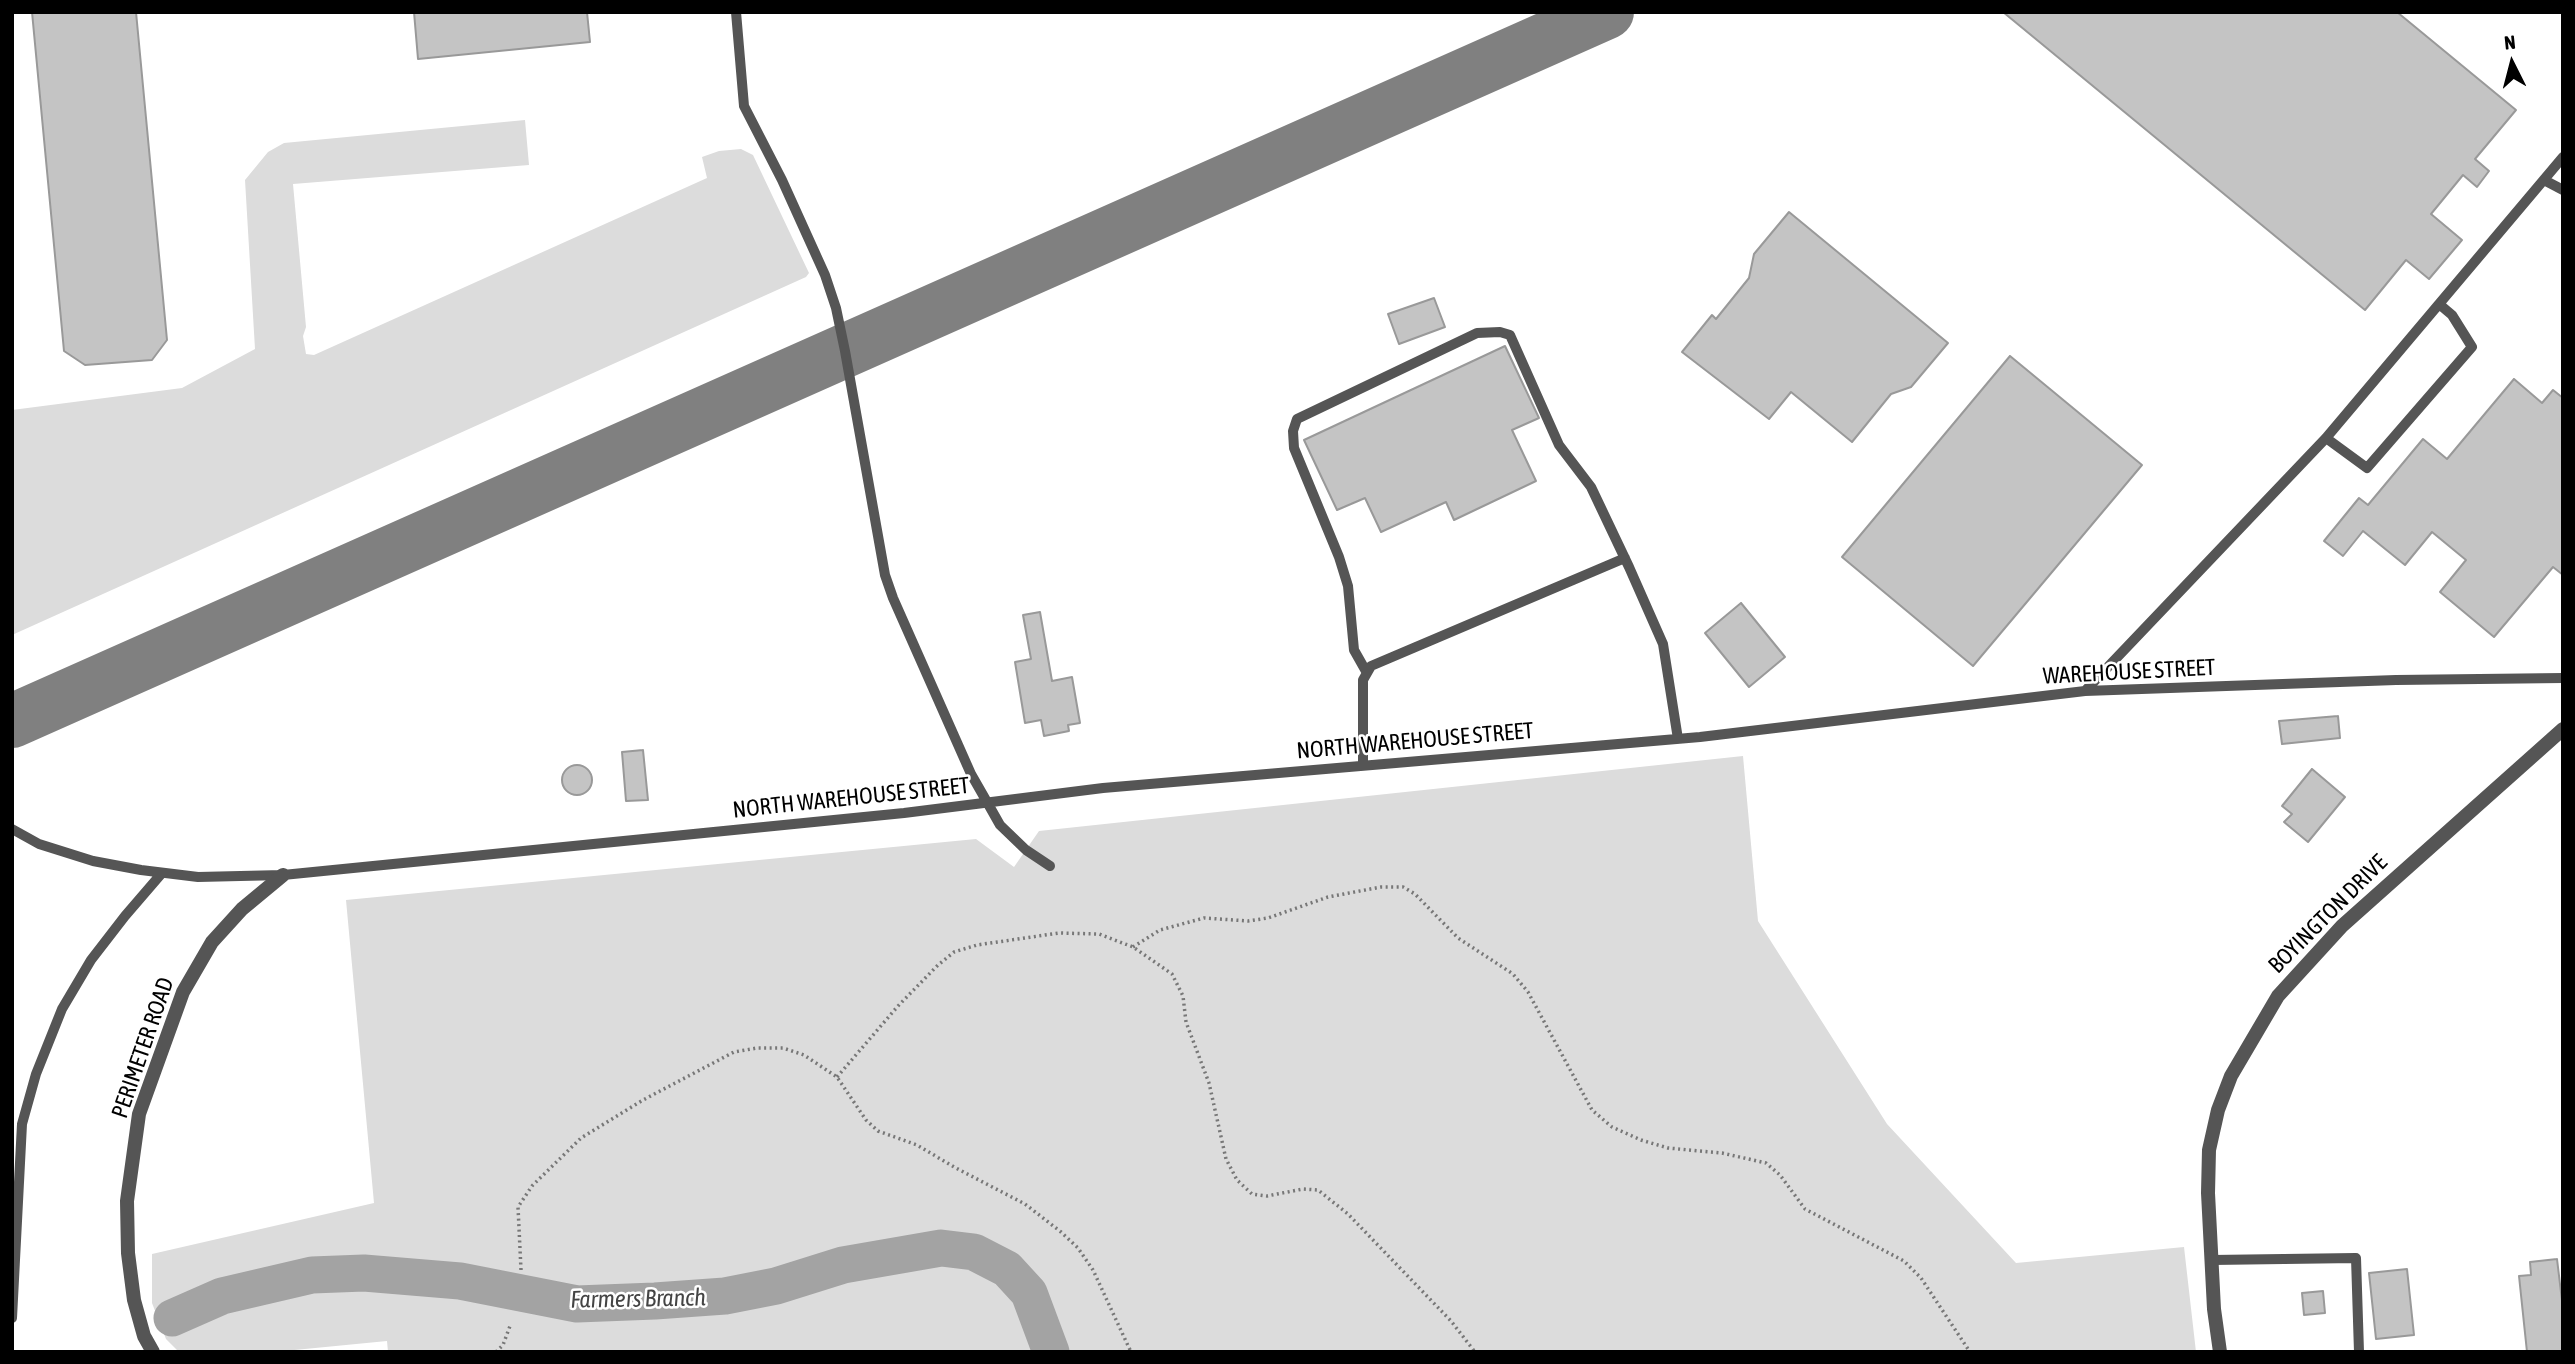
<!DOCTYPE html>
<style>
body{margin:0}
#map{position:relative;width:2575px;height:1364px;overflow:hidden;background:#fff;font-family:"Asap Condensed",sans-serif}
canvas{display:block}
.frame{position:absolute;inset:0;border:14px solid #000;pointer-events:none}
.north{position:absolute;left:2477px;top:28px;width:70px;height:70px;-webkit-text-stroke:5px #fff;paint-order:stroke;rotate:354deg;font-size:19px;font-weight:700;line-height:28px;text-align:center;color:#000}
.north::after{content:'';display:block;margin:auto;width:24px;height:32px;background:#000;clip-path:polygon(50% 0,100% 100%,50% 72%,0 100%)}
</style>
<div id="map">
<canvas width="2575" height="1364"></canvas>
<div class="frame"></div>
<div class="north">N</div>
</div>
<script>
const c = document.querySelector('canvas').getContext('2d');
c.lineJoin = 'round';
function paint(path, color) { c.fillStyle = color; c.fill(path, 'evenodd'); }
const toPath = rows => new Path2D(rows.map(r => 'M' + r).join(''));
function stroke(path, color, width, dash) { c.strokeStyle = color; c.lineWidth = width; c.lineCap = dash ? 'butt' : 'round'; c.setLineDash(dash || []); c.stroke(path); }
function drawText(font, color, halo, rows, align = 'center') {
  c.font = font + ' "Asap Condensed",sans-serif'; c.lineWidth = 5; c.setLineDash([]); c.textBaseline = 'middle'; c.strokeStyle = halo; c.fillStyle = color; for (const [text, x, y, turn = 0] of rows) {
    c.save(); c.translate(x, y); c.rotate((+turn || 0) * Math.PI / 180); c.textAlign = isNaN(turn) ? turn : align; if (halo) c.strokeText(text, 0, 0); c.fillText(text, 0, 0); c.restore();
  }
}
const green = toPath([
 [525,120,529,165,293,184,306,327,303,336,306,354,314,355,707,178,702,157,719,151,741,149,753,155,809,273,806,277,12,635,12,410,182,388,255,349,245,180,268,152,284,143],
 [1743,756,1758,921,1887,1124,2016,1263,2184,1247,2196,1352,388,1352,387,1341,274,1352,179,1352,166,1339,152,1303,152,1254,374,1203,346,900,976,839,1014,867,1039,831]
]);
const river = toPath([
 [172,1318,222,1296,312,1275,364,1273,460,1281,577,1304,655,1301,725,1296,776,1286,843,1265,941,1248,974,1252,1007,1269,1029,1293,1051,1352]
]);
const taxiway = toPath([
 [12,721,1607,12]
]);
const building = toPath([
 [32,12,136,12,167,340,152,360,85,365,64,351,32,12],
 [414,12,587,12,590,42,418,59,414,12],
 [2003,12,2397,12,2516,110,2475,159,2489,171,2477,187,2463,175,2431,214,2462,240,2429,279,2406,260,2365,310,2003,12],
 [1789,212,1948,343,1911,387,1891,394,1852,442,1791,392,1769,419,1682,352,1712,315,1716,319,1749,278,1754,254,1789,212],
 [1434,298,1445,327,1399,344,1388,314,1434,298],
 [1505,346,1539,418,1512,430,1536,481,1454,520,1446,502,1381,532,1365,498,1337,510,1304,440,1505,346],
 [2010,356,2142,465,1973,666,1842,557,2010,356],
 [2514,379,2542,403,2553,390,2563,398,2563,575,2553,567,2494,637,2440,592,2466,560,2432,532,2405,565,2363,531,2343,556,2324,541,2359,498,2368,505,2423,439,2447,459,2514,379],
 [1741,603,1785,657,1749,687,1705,633,1741,603],
 [1040,612,1052,681,1072,677,1080,723,1068,725,1069,731,1044,736,1041,720,1025,723,1015,662,1031,659,1023,615,1040,612],
 [2338,716,2340,738,2282,744,2279,721,2338,716],
 [643,750,648,800,626,801,622,752,643,750],
 '562 780a15 15 0 1 1 30 0a15 15 0 1 1-30 0Z',
 [2312,769,2345,797,2308,842,2284,822,2292,814,2282,806,2312,769],
 [2557,1259,2563,1309,2563,1352,2527,1352,2519,1276,2531,1275,2530,1262,2557,1259],
 [2407,1269,2414,1335,2376,1339,2369,1273,2407,1269],
 [2323,1291,2325,1313,2304,1315,2302,1293,2323,1291]
]);
const path = toPath([
 [1133,947,1160,930,1204,918,1248,921,1268,918,1328,897,1381,887,1403,887,1415,894,1458,938,1513,974,1528,992,1592,1110,1612,1127,1641,1140,1668,1148,1722,1153,1766,1163,1780,1175,1805,1209,1904,1261,1921,1278,1970,1352],
 [837,1077,898,1006,938,965,954,952,977,945,1059,933,1099,934,1133,947,1172,974,1183,996,1186,1022,1209,1083,1226,1159,1237,1180,1252,1194,1267,1196,1303,1189,1318,1190,1348,1214,1451,1321,1475,1352],
 [521,1270,518,1207,532,1186,581,1138,643,1100,734,1052,757,1048,783,1048,804,1055,837,1077,866,1120,878,1131,917,1145,954,1167,1025,1204,1061,1232,1078,1248,1093,1270,1131,1352],
 [496,1352,503,1345,510,1326]
]);
const lane = toPath([
 [736,12,744,106,782,180,825,275,836,308,845,351,885,575,893,598,971,774,987,802,1000,825,1026,850,1050,866],
 [2544,180,2563,190],
 [2326,438,2367,468,2472,347,2452,315,2439,304],
 [1367,673,1354,650,1348,586,1339,557,1294,448,1293,431,1297,419,1477,333,1500,332,1510,335,1559,445,1591,487,1629,567,1663,644,1678,739],
 [2085,691,2326,438,2563,157],
 [1363,765,1363,680,1371,666,1625,558],
 [12,829,39,844,93,861,141,870,198,877,283,875,904,813,1103,788,1700,737,2085,691,2396,680,2563,678],
 [2212,1260,2356,1258,2359,1352],
 [12,1318,22,1124,36,1074,62,1009,91,960,125,916,162,873]
]);
const street = toPath([
 [153,1352,144,1336,134,1300,128,1253,127,1201,139,1114,183,992,212,942,242,909,283,875],
 [2220,1352,2214,1309,2208,1193,2209,1150,2218,1110,2231,1076,2278,996,2342,926,2563,729]
]);
const streetNames = [
 ["WAREHOUSE STREET",2129,672,-3],
 ["NORTH WAREHOUSE STREET",1415,741,-5],
 ["NORTH WAREHOUSE STREET",851,798,-6],
 ["BOYINGTON DRIVE",2328,914,-45],
 ["PERIMETER ROAD",143,1048,-71]
];
const waterNames = [
 ["Farmers Branch",638,1299,-1]
];
paint(green, '#dcdcdc');
stroke(river, '#a3a3a3', 37);
stroke(taxiway, '#808080', 54);
paint(building, '#c4c4c4');
stroke(building, '#999', 2);
stroke(path, '#777', 3.5, [2, 3.5]);
stroke(lane, '#555', 10);
stroke(street, '#555', 14);
drawText('23px', '#000', '#fff', streetNames);
drawText('italic 24px', '#444', '#fff', waterNames);
</script>
